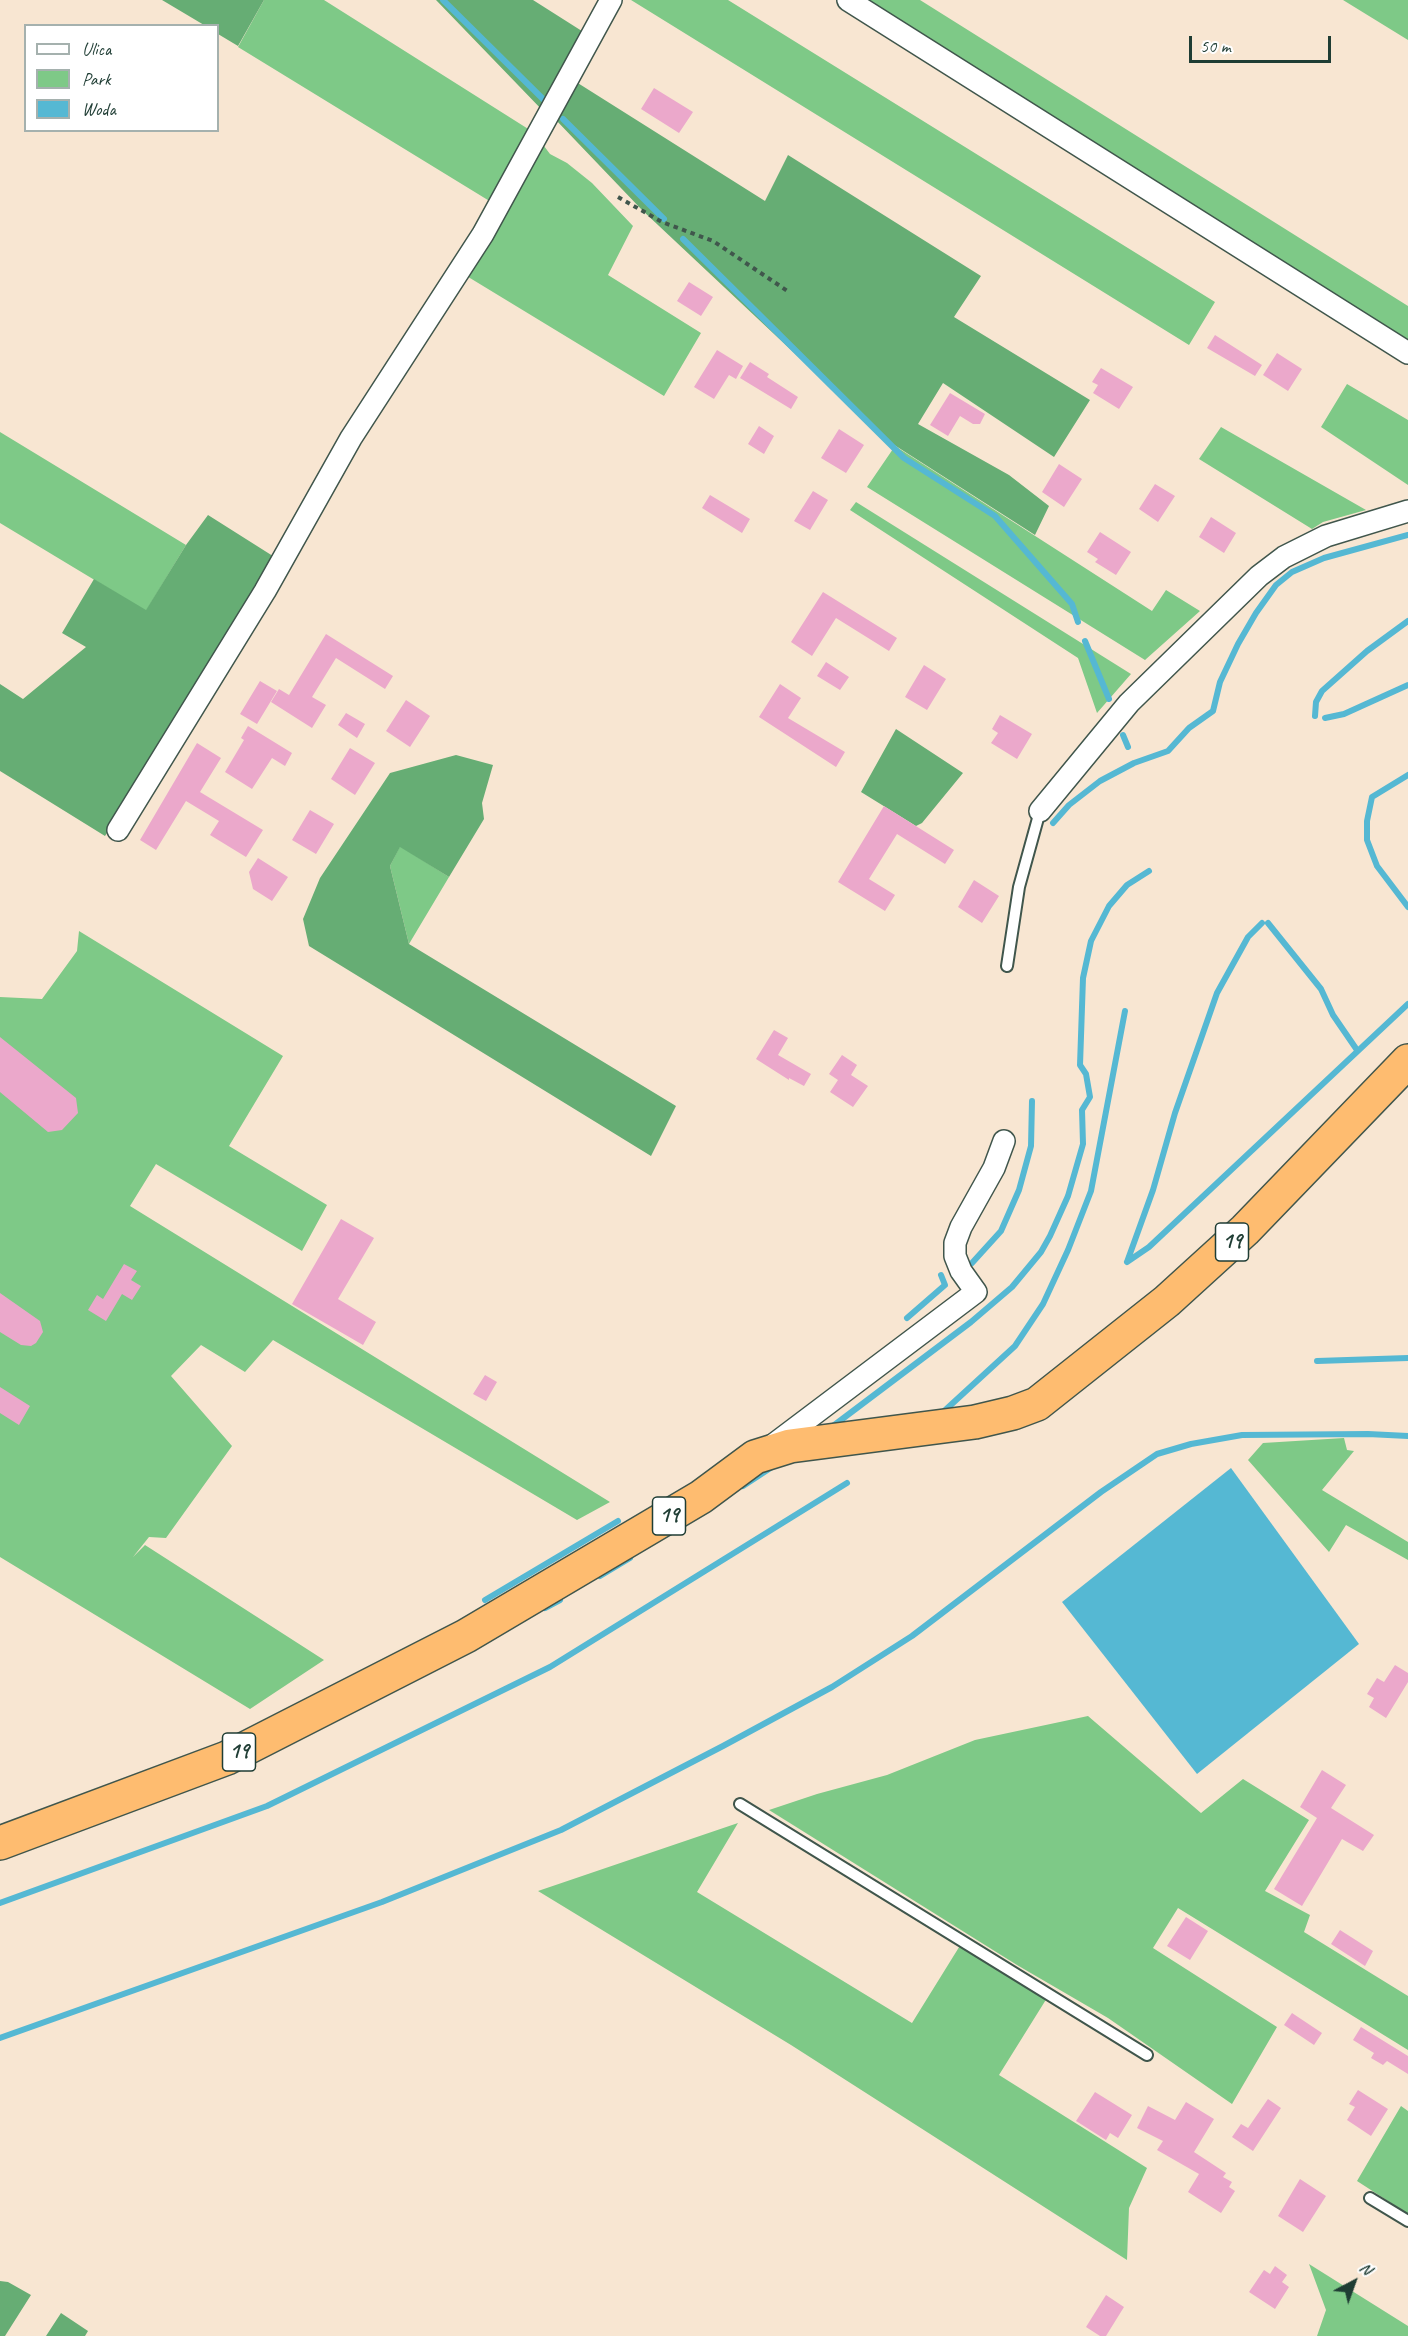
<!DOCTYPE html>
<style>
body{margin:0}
#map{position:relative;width:1408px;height:2336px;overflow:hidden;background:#f8e6d2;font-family:Caveat,sans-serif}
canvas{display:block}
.legend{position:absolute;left:24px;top:24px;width:195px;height:108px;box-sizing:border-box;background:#fff;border:2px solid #a5b1ae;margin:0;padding:8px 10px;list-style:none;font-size:18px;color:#1f3d34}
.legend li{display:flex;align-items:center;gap:12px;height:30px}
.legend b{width:30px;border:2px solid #a5b1ae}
.north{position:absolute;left:1324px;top:2252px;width:60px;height:60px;-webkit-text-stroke:4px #fff;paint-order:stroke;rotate:41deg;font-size:16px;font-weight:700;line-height:24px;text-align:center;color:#1f3d34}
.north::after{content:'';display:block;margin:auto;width:21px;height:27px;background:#1f3d34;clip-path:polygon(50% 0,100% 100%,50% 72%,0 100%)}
.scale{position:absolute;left:1189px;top:36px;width:142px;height:27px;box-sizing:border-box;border:3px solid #1f3d34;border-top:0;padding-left:8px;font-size:18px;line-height:21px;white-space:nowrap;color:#1f3d34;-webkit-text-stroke:4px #fff;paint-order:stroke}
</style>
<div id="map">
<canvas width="1408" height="2336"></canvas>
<ul class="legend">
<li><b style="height:8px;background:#fff"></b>Ulica</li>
<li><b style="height:16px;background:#7ec987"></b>Park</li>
<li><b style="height:16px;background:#55b8d3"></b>Woda</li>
</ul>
<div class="north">N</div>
<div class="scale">50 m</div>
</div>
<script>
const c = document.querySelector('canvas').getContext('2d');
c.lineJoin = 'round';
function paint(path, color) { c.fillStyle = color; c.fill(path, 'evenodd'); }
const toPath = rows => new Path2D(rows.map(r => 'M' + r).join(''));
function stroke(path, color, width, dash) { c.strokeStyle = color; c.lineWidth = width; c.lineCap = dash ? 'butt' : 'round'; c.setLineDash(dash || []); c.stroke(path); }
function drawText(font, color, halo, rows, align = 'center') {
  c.font = font + ' Caveat,sans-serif'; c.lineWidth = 6; c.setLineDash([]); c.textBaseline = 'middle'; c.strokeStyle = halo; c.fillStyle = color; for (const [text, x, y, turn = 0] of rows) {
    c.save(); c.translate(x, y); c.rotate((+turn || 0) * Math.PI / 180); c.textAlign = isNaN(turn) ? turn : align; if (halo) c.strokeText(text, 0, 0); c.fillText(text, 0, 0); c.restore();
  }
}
const green = toPath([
 [264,0,324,0,533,132,496,205,238,47],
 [631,0,728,0,1215,302,1189,345],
 [862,0,920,0,1408,306,1408,344],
 [1343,0,1408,0,1408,40],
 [541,142,550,154,567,163,592,183,633,226,608,275,701,333,664,396,465,275],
 [1347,384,1408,420,1408,485,1321,427],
 [1221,427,1366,510,1323,522,1312,529,1199,459],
 [0,432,186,545,146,611,0,523],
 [895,446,1152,611,1166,590,1200,611,1145,660,867,487],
 [856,502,1131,674,1097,713,1078,658,850,510],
 [400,846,449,877,409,944,390,866],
 [79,931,283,1056,229,1146,327,1205,302,1251,156,1164,130,1206,610,1502,577,1520,273,1340,245,1372,201,1345,171,1376,232,1446,166,1538,149,1537,133,1557,145,1545,324,1660,250,1709,0,1557,0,997,42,999,77,951],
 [1344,1438,1347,1450,1354,1451,1322,1490,1408,1542,1408,1560,1346,1525,1329,1552,1248,1460,1263,1443],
 [1088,1716,1201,1813,1243,1779,1309,1820,1265,1891,1310,1915,1304,1932,1408,1996,1408,2050,1178,1908,1153,1948,1277,2027,1232,2104,1108,2018,1017,1965,769,1810,817,1794,887,1775,975,1740],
 [738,1823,697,1892,912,2023,961,1944,1047,1998,999,2075,1147,2168,1129,2208,1127,2260,791,2045,538,1891],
 [1401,2106,1408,2111,1408,2214,1357,2181],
 [1309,2264,1408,2326,1408,2336,1317,2336,1326,2310]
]);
const forest = toPath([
 [162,0,264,0,238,46,218,34,218,26,204,25],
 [436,0,533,0,585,33,545,113],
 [573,80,765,201,788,155,981,276,954,317,1090,400,1054,457,943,383,918,424,1009,475,1049,506,1035,535,888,441,642,210,555,119],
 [208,515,276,558,174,729,105,836,0,771,0,684,23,699,86,647,62,633,94,579,146,610,186,545],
 [896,729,963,773,922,823,916,826,861,792],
 [456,755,493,765,482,803,484,819,449,877,400,847,390,866,409,944,676,1106,651,1156,309,946,303,919,320,878,390,773],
 [0,2281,8,2282,31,2295,5,2336,0,2336],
 [61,2313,88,2331,85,2336,46,2336]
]);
const water = toPath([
 [1231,1468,1359,1644,1197,1774,1062,1602]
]);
const stream = toPath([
 [443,0,544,100],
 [563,119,664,219],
 [683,239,904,458,995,516,1072,604,1078,622],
 [1085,641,1109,699],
 [1315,716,1316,702,1322,691,1367,651,1408,621],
 [1325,718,1344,714,1408,685],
 [1123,735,1128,747],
 [1408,775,1372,797,1367,821,1367,840,1377,866,1408,907],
 [1053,823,1069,805,1100,781,1134,763,1168,751,1189,728,1213,711,1220,682,1238,644,1256,613,1276,585,1292,572,1324,558,1408,535],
 [1268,923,1321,989,1333,1015,1357,1050],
 [1127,1262,1149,1247,1408,1004],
 [1127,1262,1153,1190,1175,1113,1217,993,1248,937,1262,923],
 [972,1263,1001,1231,1019,1190,1031,1146,1032,1101],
 [907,1318,945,1285,941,1275],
 [1317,1361,1408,1358],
 [942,1413,1015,1346,1043,1304,1068,1250,1091,1191,1125,1011],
 [833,1426,971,1322,1012,1287,1041,1252,1050,1236,1068,1196,1083,1144,1082,1110,1090,1097,1086,1074,1080,1065,1083,978,1091,941,1109,906,1127,885,1149,871],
 [743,1486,772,1467],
 [600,1576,630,1558],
 [485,1600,618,1521],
 [545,1608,560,1600],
 [0,1903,267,1806,550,1667,847,1483],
 [0,2038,382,1902,561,1830,723,1746,832,1687,912,1636,1101,1492,1157,1454,1191,1444,1242,1435,1368,1434,1408,1436]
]);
const building = toPath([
 [654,88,693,112,679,133,641,109],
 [689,282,713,297,701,316,677,301],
 [1215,335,1262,365,1255,376,1207,348],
 [717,350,743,366,736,379,729,375,714,399,694,387],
 [1277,353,1302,369,1288,391,1263,375],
 [750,362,769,374,767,377,798,397,791,409,740,378],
 [1101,368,1133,387,1119,409,1093,393,1098,385,1092,382],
 [950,393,985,414,980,424,973,424,960,416,948,436,930,425],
 [759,426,774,436,764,454,748,444],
 [839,429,864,445,846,473,821,458],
 [1059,464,1082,479,1064,507,1042,492],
 [1155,484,1175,496,1158,522,1139,509],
 [813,491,828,500,810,530,794,521],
 [710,495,750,519,742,533,702,508],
 [1211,517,1236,533,1224,553,1199,537],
 [1100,532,1131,552,1116,575,1095,562,1098,559,1087,552],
 [823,592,897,638,889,651,836,618,812,656,791,642],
 [326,634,393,676,385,689,336,658,312,697,326,705,312,728,271,702,279,689,289,695],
 [826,662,849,677,840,690,817,676],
 [924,665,946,679,927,710,905,697],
 [260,681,277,691,257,724,240,714],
 [780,684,801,698,788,718,845,752,836,767,759,717],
 [406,700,430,716,410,747,386,731],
 [346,713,365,724,357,738,338,725],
 [1000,715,1032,734,1017,759,991,743,998,733,992,729],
 [248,726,292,753,285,766,272,758,252,789,225,772,244,740,241,738],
 [197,743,221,758,200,792,263,830,246,857,210,835,219,821,186,801,156,850,140,840],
 [350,748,375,763,355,795,331,779],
 [884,806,954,850,945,864,897,834,869,879,895,895,885,911,838,882],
 [310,810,334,824,316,854,292,840],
 [258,858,288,877,272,901,253,889,249,872],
 [974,880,999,896,982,923,958,907],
 [774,1030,788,1038,778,1055,811,1074,804,1086,789,1078,789,1080,756,1059],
 [0,1037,76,1098,78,1113,62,1130,48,1132,0,1092],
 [842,1055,857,1065,851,1075,868,1086,853,1107,830,1092,838,1080,829,1074],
 [341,1219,374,1238,338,1299,376,1322,363,1345,292,1304],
 [124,1264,137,1271,131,1280,141,1286,132,1300,122,1294,106,1321,88,1310,97,1295,103,1299],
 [0,1293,40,1321,43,1332,36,1343,31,1346,21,1345,0,1332],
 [485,1375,497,1382,486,1401,473,1394],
 [0,1387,30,1406,19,1425,0,1413],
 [1395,1665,1408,1673,1408,1682,1386,1718,1369,1707,1374,1698,1367,1694,1377,1678,1384,1682],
 [1322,1770,1346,1785,1331,1808,1374,1835,1363,1851,1342,1839,1302,1906,1274,1889,1317,1818,1300,1807],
 [1186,1917,1208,1931,1190,1960,1167,1946],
 [1340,1930,1373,1951,1365,1966,1331,1944],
 [1292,2013,1322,2033,1314,2045,1284,2025],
 [1361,2027,1408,2056,1408,2074,1387,2061,1383,2065,1371,2058,1374,2053,1353,2040],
 [1358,2090,1388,2109,1371,2136,1347,2120,1355,2107,1349,2104],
 [1095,2092,1132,2115,1118,2138,1110,2133,1106,2140,1076,2121],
 [1268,2099,1281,2108,1253,2151,1232,2137,1241,2124,1248,2128],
 [1186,2102,1214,2119,1194,2152,1226,2173,1223,2177,1232,2182,1229,2187,1235,2191,1221,2213,1188,2192,1199,2174,1157,2150,1163,2141,1137,2128,1148,2106,1175,2120],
 [1300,2179,1326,2196,1303,2232,1278,2216],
 [1275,2266,1287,2275,1282,2282,1289,2287,1275,2309,1249,2292,1264,2270,1270,2274],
 [1106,2295,1124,2307,1106,2336,1100,2336,1086,2327]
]);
const path = toPath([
 [618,197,662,222,713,241,789,292]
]);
const lane = toPath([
 [1007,966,1019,887,1040,811],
 [740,1804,1147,2055],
 [1370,2198,1408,2221]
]);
const street = toPath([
 [848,0,1408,353],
 [1040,811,1129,703,1259,576,1284,557,1326,536,1408,511],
 [118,830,265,591,351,438,483,234,611,0],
 [773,1445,976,1292,961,1271,955,1256,955,1243,961,1227,994,1168,1004,1141]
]);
const highway = toPath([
 [0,1843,227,1758,466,1636,701,1497,755,1457,790,1446,975,1422,1013,1413,1037,1404,1167,1301,1245,1230,1408,1061]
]);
const shields = [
 [1232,1242,33],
 [669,1516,33],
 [239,1752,33]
];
const shieldNames = [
 ["19",1232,1242],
 ["19",669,1516],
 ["19",239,1752]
];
paint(green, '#7ec987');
paint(forest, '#66ad74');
paint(water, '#55b8d3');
stroke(stream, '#55b8d3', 6);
paint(building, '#eba8cb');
stroke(lane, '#40564c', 14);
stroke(street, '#40564c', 24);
stroke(highway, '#40564c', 36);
stroke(path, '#40564c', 4, [4.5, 4.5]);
stroke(lane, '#fff', 10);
stroke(street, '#fff', 21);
stroke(highway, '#febc70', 33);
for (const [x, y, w] of shields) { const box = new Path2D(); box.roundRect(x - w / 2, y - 19, w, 38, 4.5); c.fillStyle = '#fff'; c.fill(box); stroke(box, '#1f3d34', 1.5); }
drawText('bold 22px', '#1f3d34', null, shieldNames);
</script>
